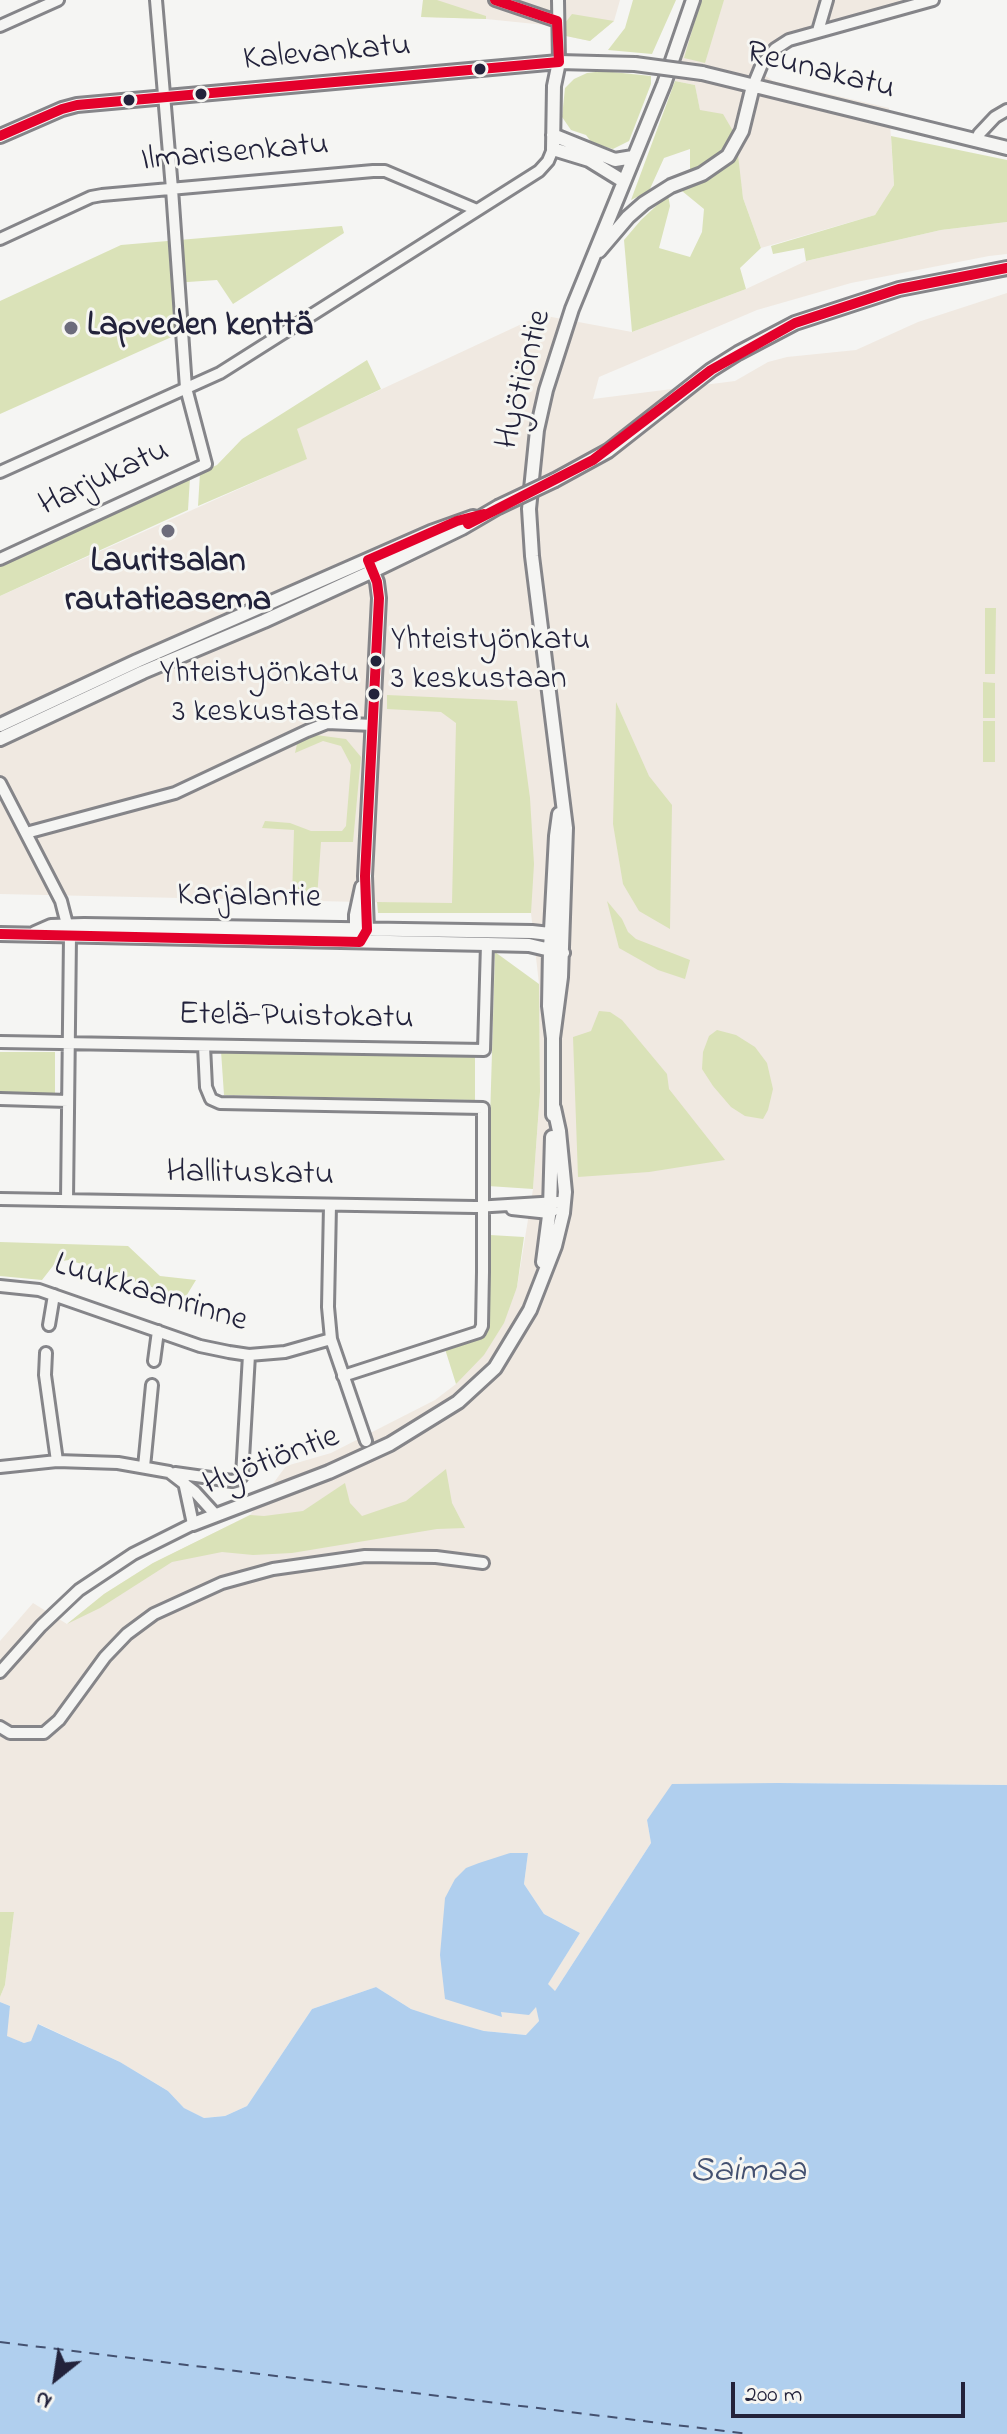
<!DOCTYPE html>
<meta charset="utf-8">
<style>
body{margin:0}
#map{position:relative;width:1007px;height:2434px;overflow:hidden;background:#f5f5f3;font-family:"Indie Flower",sans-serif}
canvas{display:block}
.north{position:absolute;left:16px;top:2338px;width:80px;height:80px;-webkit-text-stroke:6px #f6f6f2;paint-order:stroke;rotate:210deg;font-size:22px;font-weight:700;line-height:32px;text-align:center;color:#22223b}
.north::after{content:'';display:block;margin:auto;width:28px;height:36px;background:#22223b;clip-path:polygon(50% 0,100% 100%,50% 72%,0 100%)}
.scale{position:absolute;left:731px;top:2382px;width:234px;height:36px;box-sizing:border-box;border:4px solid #22223b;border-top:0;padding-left:10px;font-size:24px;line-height:28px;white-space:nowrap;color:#22223b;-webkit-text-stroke:6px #f6f6f2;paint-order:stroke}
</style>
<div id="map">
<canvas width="1007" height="2434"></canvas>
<div class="north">N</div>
<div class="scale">200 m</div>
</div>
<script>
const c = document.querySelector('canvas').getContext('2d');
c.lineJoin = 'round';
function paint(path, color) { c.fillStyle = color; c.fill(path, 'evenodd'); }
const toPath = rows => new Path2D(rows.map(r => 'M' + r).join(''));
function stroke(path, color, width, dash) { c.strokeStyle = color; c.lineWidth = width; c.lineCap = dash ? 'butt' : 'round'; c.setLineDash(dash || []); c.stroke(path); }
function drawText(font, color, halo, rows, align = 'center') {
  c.font = font + ' "Indie Flower",sans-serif'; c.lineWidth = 6; c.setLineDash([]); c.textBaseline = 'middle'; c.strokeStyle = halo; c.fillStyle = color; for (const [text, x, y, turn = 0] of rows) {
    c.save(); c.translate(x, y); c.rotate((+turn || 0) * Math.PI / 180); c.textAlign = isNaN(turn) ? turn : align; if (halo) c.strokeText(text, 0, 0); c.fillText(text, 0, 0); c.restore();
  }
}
const built = toPath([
 [423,0,620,0,614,21,590,41,566,36,555,26,486,19,422,17],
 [701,0,911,0,908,10,792,43,779,52,760,72,773,81,889,108,894,185,875,215,761,248,743,198,733,131,700,111,695,85,675,81],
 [1007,222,1007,254,989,256,851,283,757,310,599,377,593,399,735,381,768,362,787,357,856,350,918,322,1007,293,1007,1785,778,1783,647,1820,651,1843,555,1991,547,1985,580,1933,544,1914,524,1884,528,1853,509,1853,539,2021,527,2035,484,2031,441,2021,411,2009,376,1987,312,2009,247,2106,225,2116,204,2118,184,2108,168,2091,120,2062,39,2024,31,2041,24,2043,6,2036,10,2006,0,2002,0,1997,5,1985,14,1912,0,1912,0,1641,33,1603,67,1624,104,1594,153,1563,250,1515,286,1466,331,1453,435,1400,456,1384,517,1287,533,1189,540,1092,539,984,531,913,452,904,0,894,0,596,306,459,296,429,541,315,632,332,746,289,806,261,941,230]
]);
const green = toPath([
 [423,0,437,0,486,16,486,19,421,17],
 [633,0,676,0,652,54,608,50,625,28],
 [701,0,724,0,705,63,684,58],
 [572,14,614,21,590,41,566,36,565,23],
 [603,71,651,76,651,84,629,141,613,149,592,143,586,135,571,130,562,117,565,88,574,79,587,73],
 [675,81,695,85,700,110,723,114,733,131,724,151,712,164,690,172,690,149,664,158,649,191,631,200],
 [891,136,1007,160,1007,222,941,230,806,261,804,248,773,254,771,246,875,215,894,185],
 [738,155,743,198,761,248,740,268,746,289,632,332,624,240,641,220,668,195,670,206,659,248,690,257,702,232,704,209,682,191,707,179],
 [342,226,344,233,233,304,217,280,173,283,176,335,0,414,0,301,121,245],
 [367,360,381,389,297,429,307,459,198,506,200,473,217,465,242,439],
 [190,477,188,510,0,596,0,566],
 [985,608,996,608,995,674,985,674],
 [983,682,995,683,995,718,983,718],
 [387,695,517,701,530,798,534,864,531,913,378,913,377,902,452,903,456,723,441,712,387,709],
 [616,702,649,776,672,805,670,929,639,911,623,884,613,824],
 [983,721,995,721,995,762,983,762],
 [316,735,346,739,361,757,353,842,321,842,317,898,292,898,294,830,262,828,265,821,290,823,311,831,342,831,346,826,351,765,341,746,323,741,295,753,297,744],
 [607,901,622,919,628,932,636,939,690,960,685,979,658,970,619,948],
 [495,952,539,984,540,1092,533,1189,488,1186],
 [599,1011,610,1012,622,1020,667,1074,669,1089,725,1160,649,1172,578,1177,573,1037,591,1031],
 [717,1030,736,1035,755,1047,767,1063,773,1089,768,1110,763,1119,745,1116,731,1107,713,1086,702,1069,703,1052,709,1036],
 [221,1051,475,1055,475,1100,224,1095],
 [0,1052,55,1052,55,1094,0,1093],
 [490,1235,524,1237,517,1287,504,1323,484,1355,456,1384,445,1349,487,1333],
 [0,1242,128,1246,160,1276,196,1280,185,1298,69,1260,56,1262,42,1280,0,1276],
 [446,1469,452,1503,465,1528,437,1529,292,1553,253,1555,222,1552,172,1562,100,1608,67,1624,104,1594,153,1563,250,1515,264,1516,303,1511,345,1483,350,1503,362,1516,406,1501],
 [0,1912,14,1912,5,1985,0,1997]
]);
const water = toPath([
 [778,1783,1007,1785,1007,2434,0,2434,0,2002,10,2006,7,2036,24,2043,31,2041,38,2024,120,2062,168,2091,184,2108,204,2118,225,2116,247,2106,312,2009,376,1987,411,2009,441,2019,484,2031,526,2035,539,2021,536,2007,529,2015,501,2012,502,2017,445,1999,440,1955,445,1898,455,1879,466,1868,479,1863,510,1853,528,1853,524,1884,544,1914,580,1933,548,1984,555,1991,651,1843,647,1820,672,1784]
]);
const ferry = toPath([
 [0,2342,749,2434]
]);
const minor = toPath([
 [495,0,557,21],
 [558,0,559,62],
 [0,26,58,0],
 [818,31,827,0],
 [753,86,762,64,775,49,789,40,933,0],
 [976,141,979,134,995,117,1007,110],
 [0,239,91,197,102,195,373,171,385,171,477,210],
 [0,472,220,373,539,171,548,161,553,149],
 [0,559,206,464,186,388,172,189,156,0],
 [0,783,61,901,70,936,67,1200],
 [26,833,175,793,307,731,327,723,373,725],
 [0,1042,484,1050,487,944],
 [204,1046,206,1087,211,1099,220,1103,483,1108,483,1272,482,1326,479,1332,343,1376],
 [0,1099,68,1101],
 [0,1199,475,1207,558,1202],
 [330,1205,328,1307,331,1339,366,1441],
 [512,1209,549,1213,554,1210],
 [0,1286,39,1290,200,1346,229,1352,249,1355,285,1352,331,1339],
 [49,1325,54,1295],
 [46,1353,45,1375,57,1461],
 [154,1361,158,1331],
 [0,1467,57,1461,118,1463,169,1472,195,1492,215,1514],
 [144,1467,152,1385],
 [175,1473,232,1481,239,1479,242,1476,249,1355],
 [0,1672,41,1626,79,1590,133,1554,193,1524,184,1482],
 [0,1727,10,1733,44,1733,59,1720,105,1657,127,1634,154,1614,222,1583,273,1569,365,1556,436,1557,483,1563]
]);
const major = toPath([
 [559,62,554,86,553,149,589,160,623,181],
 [702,73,1007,148],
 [553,135,615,160,633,157],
 [0,136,62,109,77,105,559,62,635,64],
 [599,251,628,217,644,203,671,186,702,174,728,156,742,131,753,86],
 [555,480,608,451,711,370,738,353,795,323,899,289,1007,268],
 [0,725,137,661,431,532,473,517],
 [0,739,143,672,264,621,373,571,462,528,498,507],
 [35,933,51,926,84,925,532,932,550,934,562,938],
 [0,934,487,944,529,945,563,953],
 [358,935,356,929,356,915,362,887],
 [364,935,367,930,365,876,379,598,377,582,370,565],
 [553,1038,561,977,566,828,532,556,529,509,537,430,546,390,572,309,664,84,693,0],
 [553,1115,553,1038,549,1006,550,949,556,836,559,814],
 [543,1262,550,1208,552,1137],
 [193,1524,329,1472,390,1444,458,1402,495,1368,530,1310,555,1246,563,1213,565,1192,559,1131,554,1108]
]);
const majorBridge = toPath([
 [635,64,702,73],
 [498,507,555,480]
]);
const bus1 = toPath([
 [0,136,62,109,77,105,559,62,557,21,495,0],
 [468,524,593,460,711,370,795,323,899,289,1007,268],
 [0,934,360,942,367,930,365,876,379,598,377,582,368,560,457,521,484,514]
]);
const markers = [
 [480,69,7,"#22223b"],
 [201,94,7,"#22223b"],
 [129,100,7,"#22223b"],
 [71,328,8,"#6c6c7b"],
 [168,531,8,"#6c6c7b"],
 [376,661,7,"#22223b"],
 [374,694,7,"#22223b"]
];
const busNames = [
 ["Yhteistyönkatu",391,643],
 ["3 keskustaan",391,682],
 ["Yhteistyönkatu",359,676,"right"],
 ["3 keskustasta",359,715,"right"]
];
const streetNames = [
 ["Kalevankatu",327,55,-5],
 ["Reunakatu",820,73,14],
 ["Ilmarisenkatu",235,155,-5],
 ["Hyötiöntie",526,380,-76],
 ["Harjukatu",105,480,-25],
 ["Karjalantie",249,899,1],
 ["Etelä-Puistokatu",296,1019,1],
 ["Hallituskatu",250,1176,1],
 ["Luukkaanrinne",150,1295,17],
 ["Hyötiöntie",272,1463,-21]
];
const poiNames = [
 ["Lapveden kenttä",87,328],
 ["Lauritsalan",168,564,"center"],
 ["rautatieasema",168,603,"center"]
];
const waterNames = [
 ["Saimaa",748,2174]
];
paint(built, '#f0e9e1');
paint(green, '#dae2b8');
paint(water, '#b0cfee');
stroke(ferry, '#445170', 2, [10, 8]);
stroke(minor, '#858589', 16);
stroke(major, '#858589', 18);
stroke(minor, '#f5f5f3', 10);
stroke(major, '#f5f5f3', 12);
stroke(majorBridge, '#858589', 18, []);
stroke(majorBridge, '#f5f5f3', 12);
stroke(bus1, '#e4002b', 10);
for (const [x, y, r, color] of markers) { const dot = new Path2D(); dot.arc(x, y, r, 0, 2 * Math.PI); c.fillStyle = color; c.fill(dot); stroke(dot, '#f6f6f2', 3); }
drawText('32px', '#22223b', '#f6f6f2', busNames, 'left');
drawText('34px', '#22223b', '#f6f6f2', streetNames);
drawText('bold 34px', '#22223b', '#f6f6f2', poiNames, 'left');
drawText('italic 36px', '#445170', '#f6f6f2', waterNames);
</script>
